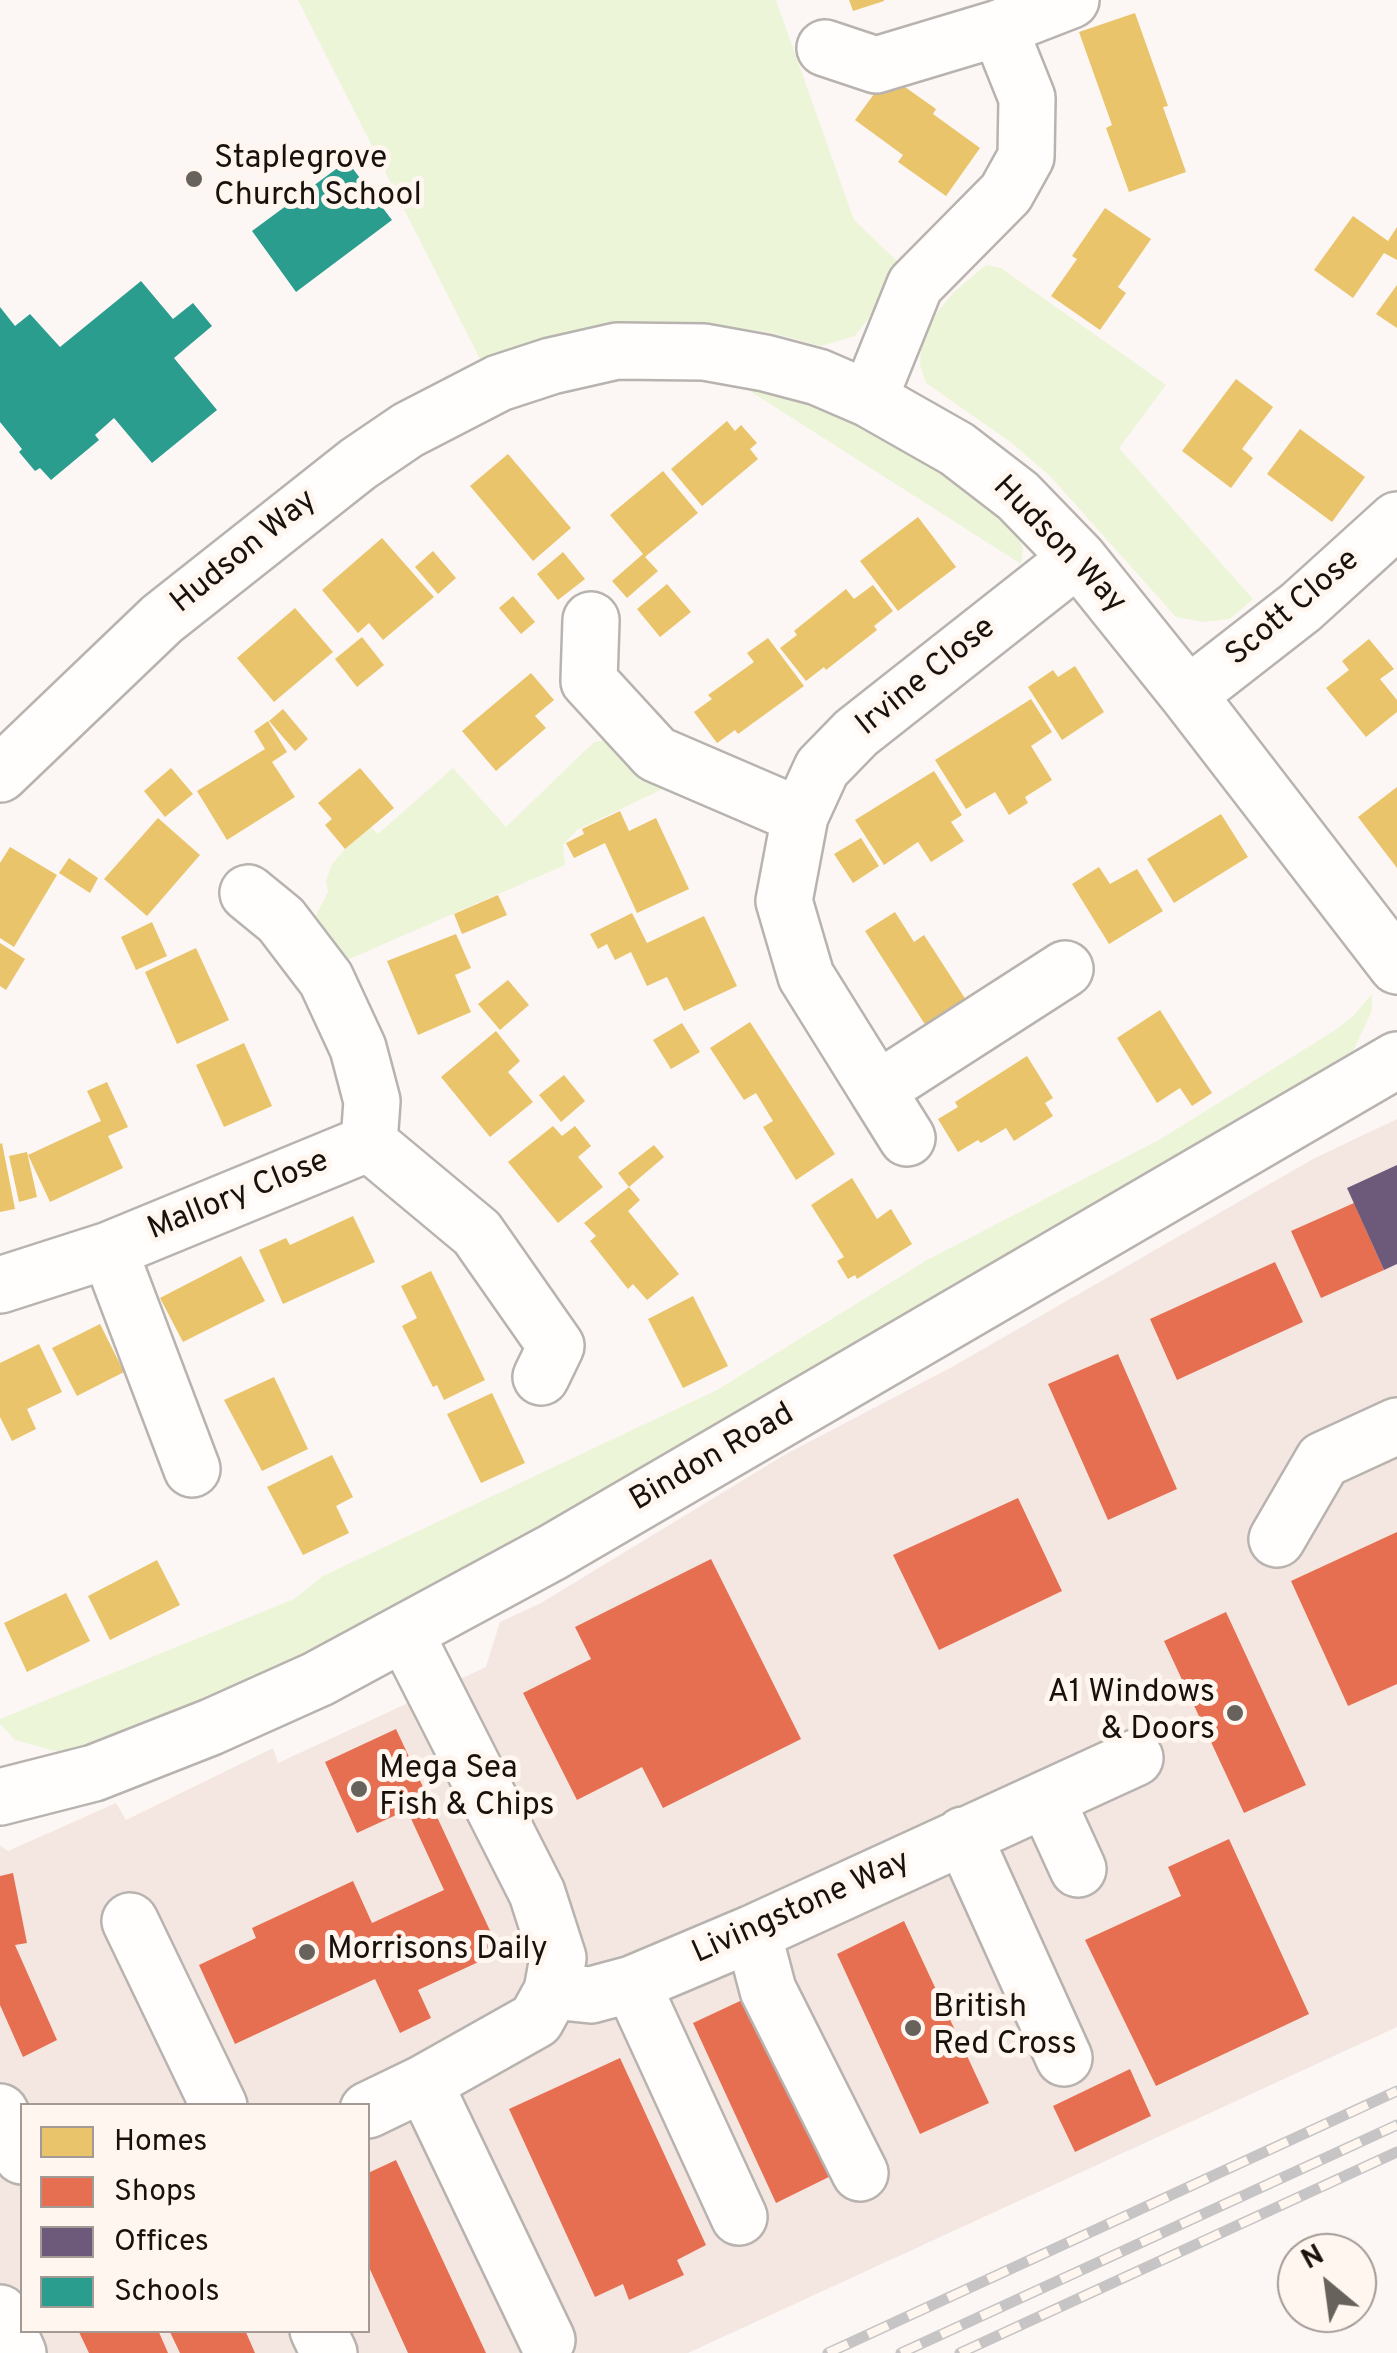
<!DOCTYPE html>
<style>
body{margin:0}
#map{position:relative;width:1397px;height:2353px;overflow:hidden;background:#fcf7f4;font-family:Overpass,sans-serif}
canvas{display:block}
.legend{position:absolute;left:20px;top:2103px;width:350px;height:230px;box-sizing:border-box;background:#fff6f0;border:2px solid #a39a95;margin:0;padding:12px 18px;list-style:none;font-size:30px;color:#18110c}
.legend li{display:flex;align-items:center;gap:20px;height:50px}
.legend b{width:50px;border:2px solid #a39a95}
.north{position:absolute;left:1277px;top:2233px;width:100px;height:100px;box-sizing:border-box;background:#fff6f0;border:2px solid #a39a95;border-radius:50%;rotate:331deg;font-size:28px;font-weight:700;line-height:40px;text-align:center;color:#18110c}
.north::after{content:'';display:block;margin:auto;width:35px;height:45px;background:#68625d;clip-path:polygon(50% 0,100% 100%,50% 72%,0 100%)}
</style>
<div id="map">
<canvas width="1397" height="2353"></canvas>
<ul class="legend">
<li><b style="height:28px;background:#e9c46a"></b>Homes</li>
<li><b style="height:28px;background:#e76f51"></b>Shops</li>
<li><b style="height:28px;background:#6d597a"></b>Offices</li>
<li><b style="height:28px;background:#2a9d8f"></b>Schools</li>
</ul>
<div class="north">N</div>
</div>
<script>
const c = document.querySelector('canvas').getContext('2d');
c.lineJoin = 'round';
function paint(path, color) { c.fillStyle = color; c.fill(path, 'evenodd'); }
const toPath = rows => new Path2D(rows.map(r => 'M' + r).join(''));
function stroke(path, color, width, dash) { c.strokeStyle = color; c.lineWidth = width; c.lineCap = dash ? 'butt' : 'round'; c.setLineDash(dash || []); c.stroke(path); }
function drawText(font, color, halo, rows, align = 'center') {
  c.font = font + ' Overpass,sans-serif'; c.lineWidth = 10; c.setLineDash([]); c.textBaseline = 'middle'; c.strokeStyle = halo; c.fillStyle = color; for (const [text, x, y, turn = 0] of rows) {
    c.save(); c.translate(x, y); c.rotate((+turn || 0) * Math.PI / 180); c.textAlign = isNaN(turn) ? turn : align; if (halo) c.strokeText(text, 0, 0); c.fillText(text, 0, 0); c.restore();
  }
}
const commercial = toPath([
 [1397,1119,1397,2027,688,2353,0,2353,0,1845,8,1851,116,1803,126,1820,273,1748,278,1763,486,1667,500,1622,541,1603,786,1454,952,1367,1313,1159],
 [22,2106,368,2106,368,2330,22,2330]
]);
const green = toPath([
 [298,0,776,0,854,220,898,262,868,319,855,336,821,346,772,333,717,325,650,326,596,329,480,359],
 [986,265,1001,268,1166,385,1119,448,1253,599,1230,619,1204,622,1176,617,1051,477,1012,443,926,383,920,365,921,346,937,312,955,291],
 [742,386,822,402,961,477,1018,533,1023,549,1021,564],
 [607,740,673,784,577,830,563,845,565,865,338,964,312,923,328,892,326,881,332,864,345,849,371,827,378,834,453,768,506,827,594,742],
 [1372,994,1372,1010,1351,1056,365,1633,93,1750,55,1751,15,1740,0,1724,0,1719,294,1599,323,1576,717,1390,927,1260,1159,1140,1337,1029,1354,1015]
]);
const homes = toPath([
 [849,0,884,0,884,1,853,11],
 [1135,13,1168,106,1163,107,1186,172,1129,192,1106,128,1112,125,1079,32],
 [888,75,936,109,933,114,980,148,946,196,898,162,903,155,855,120],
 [1105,208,1151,239,1118,287,1126,293,1100,330,1051,296,1077,259,1072,256],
 [1353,216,1388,241,1397,227,1397,260,1384,253,1353,298,1314,270],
 [1397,285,1397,328,1376,314],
 [1236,379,1273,407,1242,449,1253,458,1231,488,1182,451],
 [727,421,735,431,741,425,757,443,750,449,758,459,702,506,671,469],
 [1300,429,1365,477,1332,522,1267,474],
 [508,454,571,528,533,561,470,486],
 [663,471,698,513,645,557,658,571,627,598,612,581,643,554,610,515],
 [918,517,956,567,898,611,860,561],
 [382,538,434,597,383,640,369,623,358,633,322,590],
 [433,551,456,578,438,594,415,567],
 [563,552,585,579,558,600,537,574],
 [667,584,691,612,660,637,637,609],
 [873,585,893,611,874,626,877,630,826,670,824,667,806,681,780,648,797,635,794,631,846,589,854,599],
 [513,596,535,622,521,634,499,608],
 [295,608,333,652,274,702,237,658],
 [362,637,384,665,357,687,335,659],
 [768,638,804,686,738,734,735,730,717,743,694,712,712,699,708,695,754,662,747,653],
 [1369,639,1394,669,1380,679,1397,700,1397,712,1366,737,1326,688,1349,670,1342,661],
 [1075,666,1104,712,1062,740,1028,687,1053,670,1058,677],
 [531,673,554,700,535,716,546,728,496,771,462,731],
 [1031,699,1052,732,1031,746,1052,780,1025,797,1028,803,1009,815,995,792,966,809,935,760],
 [283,709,308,739,295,751,269,721],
 [268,721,287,752,272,762,295,797,227,840,197,791,265,749,254,731],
 [171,768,193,794,165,817,144,791],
 [360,768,394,808,345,849,325,825,332,819,318,803],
 [934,771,962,815,951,822,964,841,931,862,918,842,884,865,855,820],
 [1397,787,1397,868,1358,817],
 [620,811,629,831,656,818,689,889,637,913,605,843,574,858,566,843,584,834,582,829],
 [1221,814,1248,857,1174,903,1147,859],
 [158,818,200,855,147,916,104,879],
 [861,838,879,866,853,883,834,854],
 [10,847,57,875,14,947,0,938,0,863],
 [69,858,98,878,90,893,59,873],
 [1099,867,1110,884,1137,869,1163,911,1109,944,1072,884],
 [498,895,507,915,462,934,454,914],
 [895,912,914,942,924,935,966,1000,926,1026,865,931],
 [632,913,647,943,704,916,737,986,684,1011,667,977,647,986,631,952,615,960,607,944,598,949,590,934],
 [152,922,167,956,136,970,121,937],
 [456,934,471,968,455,975,471,1012,418,1035,387,961],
 [0,943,25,959,6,990,0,986],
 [196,948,229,1020,177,1044,145,972],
 [508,980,529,1005,500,1030,478,1004],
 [1160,1010,1212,1093,1192,1106,1180,1088,1157,1103,1117,1038],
 [750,1022,835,1154,796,1180,763,1127,773,1121,756,1093,744,1100,710,1048],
 [682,1023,700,1052,671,1069,653,1040],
 [496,1031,520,1061,508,1072,533,1102,490,1137,441,1077],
 [244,1043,272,1106,224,1127,196,1065],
 [1027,1056,1053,1098,1045,1103,1053,1116,1014,1141,1006,1128,981,1143,978,1140,958,1152,938,1119,958,1107,955,1102],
 [564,1075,585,1101,561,1122,539,1095],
 [107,1082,128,1127,108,1136,123,1168,50,1202,28,1155,101,1121,87,1091],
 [553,1126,562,1136,575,1126,591,1146,578,1157,603,1187,558,1223,508,1162],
 [2,1143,15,1209,0,1212,0,1144],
 [654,1145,664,1157,629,1187,618,1173],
 [27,1152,37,1197,19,1202,9,1156],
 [852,1178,877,1219,891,1209,912,1244,857,1279,855,1275,848,1279,837,1261,844,1257,811,1205],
 [629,1187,640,1200,628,1211,679,1274,647,1300,633,1284,628,1289,590,1241,596,1236,584,1223],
 [353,1216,375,1262,283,1304,259,1250,286,1238,290,1245],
 [241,1256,265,1301,183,1342,160,1298],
 [431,1271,485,1380,444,1400,437,1385,433,1387,402,1326,417,1318,401,1286],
 [693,1296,728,1366,683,1388,648,1319],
 [100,1324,124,1372,77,1396,52,1348],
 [39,1344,62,1392,27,1409,36,1429,12,1441,0,1417,0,1363],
 [274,1377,308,1449,262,1471,224,1400],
 [492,1393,525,1463,481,1483,447,1414],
 [332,1455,353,1497,336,1506,349,1533,303,1555,267,1487],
 [157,1560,180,1605,110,1640,88,1596],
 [66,1593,90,1641,27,1672,4,1623]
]);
const shops = toPath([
 [1354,1203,1384,1270,1321,1298,1291,1231],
 [1275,1262,1303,1322,1177,1380,1150,1319],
 [1118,1354,1177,1489,1108,1520,1048,1384],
 [1018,1498,1062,1591,939,1650,893,1555],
 [1397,1532,1397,1684,1348,1706,1291,1581],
 [711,1559,801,1739,663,1808,642,1767,577,1800,523,1693,591,1659,575,1627],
 [1226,1612,1306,1785,1244,1813,1164,1641],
 [396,1729,500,1952,418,1990,431,2018,400,2033,375,1979,235,2044,199,1965,256,1938,252,1928,353,1881,372,1923,444,1890,407,1810,357,1833,325,1762],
 [1229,1839,1309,2014,1156,2086,1085,1940,1181,1896,1168,1867],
 [13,1873,27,1943,15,1945,57,2040,23,2057,0,2005,0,1876],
 [904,1921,989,2103,920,2134,837,1954],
 [755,1994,837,2173,776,2203,693,2023],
 [620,2058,706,2245,677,2260,684,2275,629,2300,623,2284,595,2297,509,2109],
 [1130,2069,1151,2116,1075,2152,1053,2106],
 [396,2160,486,2353,408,2353,368,2265,368,2173],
 [78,2330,158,2330,168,2353,89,2353],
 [169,2330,245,2330,255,2353,180,2353]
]);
const offices = toPath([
 [1397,1165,1397,1264,1384,1270,1347,1188]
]);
const schools = toPath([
 [347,161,392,220,296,292,252,231],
 [141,281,173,319,193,303,212,326,174,358,217,410,152,463,114,418,95,435,99,440,51,480,40,468,35,471,19,452,22,449,0,422,0,307,15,326,30,314,60,347]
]);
const minor = toPath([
 [825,48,876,65,999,28,1071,0],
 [869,399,915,285,1006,193,1026,157,1027,98,999,28],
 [591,620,589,681,656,754,800,816],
 [1188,695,1301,607,1397,520],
 [0,774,162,619,358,464,408,430,499,383,551,366,617,351,704,352,765,363,818,377,869,399,957,449,1018,496,1078,558,1188,695,1397,966],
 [1065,969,877,1090,806,976,784,901,800,816,822,768,856,733,1078,558],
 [877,1090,907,1138],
 [369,1143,477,1233,556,1346,541,1377],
 [109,1250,192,1469],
 [0,1285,109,1250,369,1143,372,1101,358,1048,326,979,281,920,248,893],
 [1277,1539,1323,1460,1397,1426],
 [0,1797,94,1773,211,1727,318,1679,553,1552,1397,1060],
 [1046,1799,1078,1869],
 [963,1835,1064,2058],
 [130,1921,219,2106],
 [753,1933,768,1990,860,2173],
 [632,1984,739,2217],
 [552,1991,591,1995,632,1984,753,1933,1135,1758],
 [424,2083,547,2340],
 [368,2110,424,2083,536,2020,552,1991,558,1958,537,1893,405,1633],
 [0,2112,22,2156],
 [0,2313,18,2353],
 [318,2330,329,2353]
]);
const rail = toPath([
 [828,2353,1397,2091],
 [901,2353,1397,2125],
 [960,2353,1397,2152]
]);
const markers = [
 [194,179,10,"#68625d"],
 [1235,1713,10,"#68625d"],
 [359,1789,10,"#68625d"],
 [307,1952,10,"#68625d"],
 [913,2028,10,"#68625d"]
];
const poiNames = [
 ["Staplegrove",214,161],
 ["Church School",214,198],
 ["A1 Windows",1215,1695,"right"],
 ["& Doors",1215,1732,"right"],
 ["Mega Sea",379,1771],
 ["Fish & Chips",379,1808],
 ["Morrisons Daily",327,1952],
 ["British",933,2010],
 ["Red Cross",933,2047]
];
const streetNames = [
 ["Hudson Way",1058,546,46],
 ["Hudson Way",245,553,-39],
 ["Scott Close",1294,609,-40],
 ["Irvine Close",927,678,-39],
 ["Mallory Close",239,1197,-22],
 ["Bindon Road",713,1459,-30],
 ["Livingstone Way",802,1909,-24]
];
paint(commercial, '#f4e7e1');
paint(green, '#ecf5d8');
paint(homes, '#e9c46a');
paint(shops, '#e76f51');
paint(offices, '#6d597a');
paint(schools, '#2a9d8f');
stroke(minor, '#b8b3af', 60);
stroke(minor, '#fffefd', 55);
stroke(rail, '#c6c4c4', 11);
stroke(rail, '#fff6f0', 8, [22]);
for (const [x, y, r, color] of markers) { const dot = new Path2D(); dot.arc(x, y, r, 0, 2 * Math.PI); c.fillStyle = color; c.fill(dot); stroke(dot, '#fff6f0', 4); }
drawText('32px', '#18110c', '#fff6f0', poiNames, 'left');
drawText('32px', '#18110c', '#fff6f0', streetNames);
</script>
